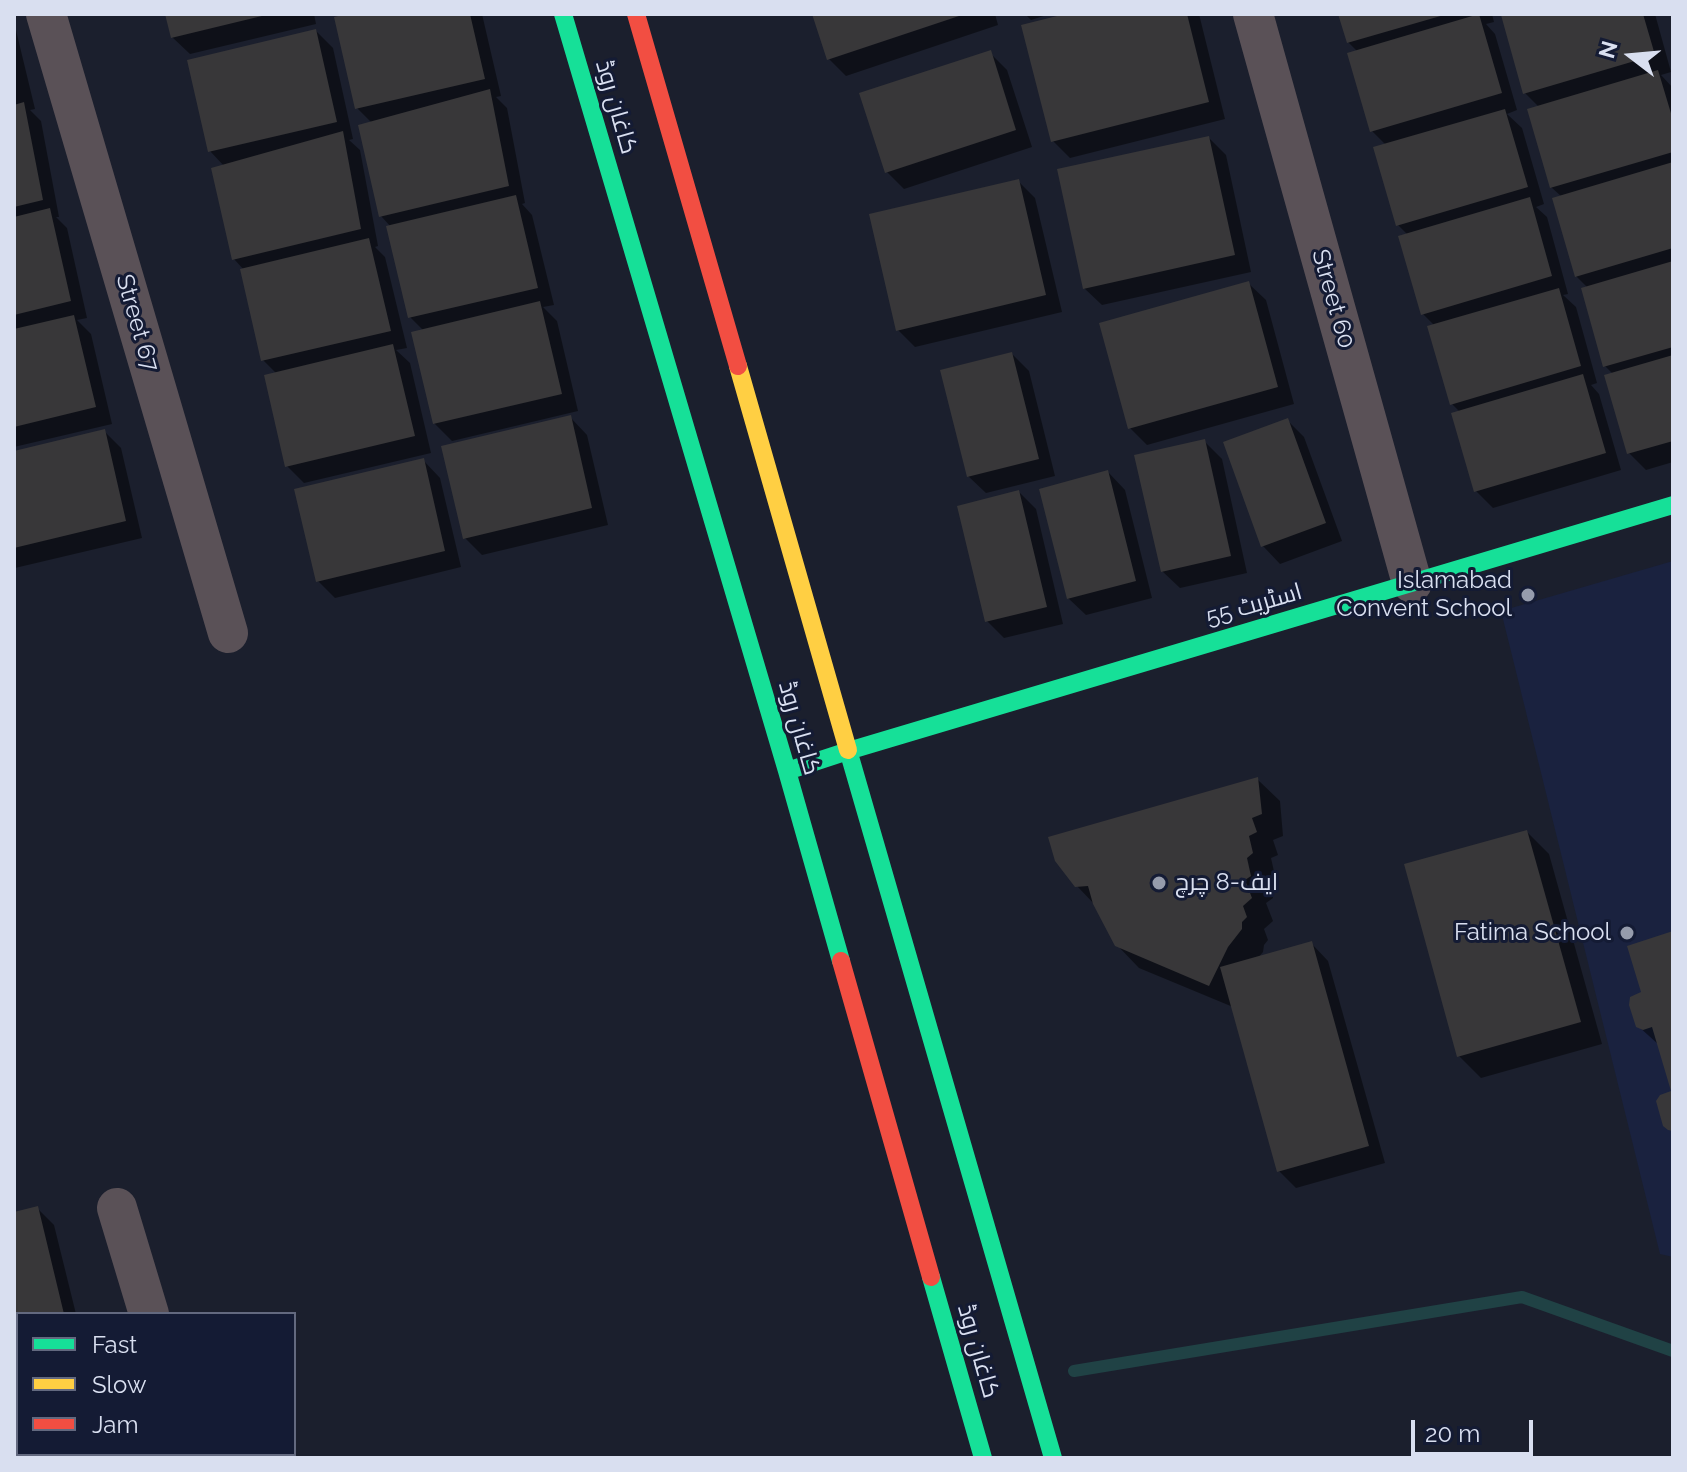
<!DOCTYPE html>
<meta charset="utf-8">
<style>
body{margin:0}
#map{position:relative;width:1687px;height:1472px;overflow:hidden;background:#1b1f2d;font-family:Raleway,sans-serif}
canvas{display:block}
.frame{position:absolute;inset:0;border:16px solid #d9dff0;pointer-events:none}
.legend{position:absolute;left:16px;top:1312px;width:280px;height:144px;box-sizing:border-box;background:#141b34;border:2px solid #63697f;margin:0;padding:10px 14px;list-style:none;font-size:24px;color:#d9dff0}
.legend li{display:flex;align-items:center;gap:16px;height:40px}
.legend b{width:40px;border:2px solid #63697f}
.north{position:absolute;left:1591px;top:16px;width:80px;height:80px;-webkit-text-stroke:6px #141b34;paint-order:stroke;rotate:286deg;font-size:22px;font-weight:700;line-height:32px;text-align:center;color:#d9dff0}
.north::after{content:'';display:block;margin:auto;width:28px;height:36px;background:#d9dff0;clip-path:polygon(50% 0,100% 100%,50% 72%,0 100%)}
.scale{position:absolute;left:1411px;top:1420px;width:122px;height:36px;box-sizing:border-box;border:4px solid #d9dff0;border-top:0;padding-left:10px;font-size:24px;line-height:28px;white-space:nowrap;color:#d9dff0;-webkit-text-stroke:6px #141b34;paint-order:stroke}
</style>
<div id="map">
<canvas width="1687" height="1472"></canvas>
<div class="frame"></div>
<ul class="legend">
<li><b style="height:10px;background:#16e098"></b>Fast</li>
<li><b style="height:10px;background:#ffcf43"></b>Slow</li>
<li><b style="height:10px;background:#f24e42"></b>Jam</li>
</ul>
<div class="north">N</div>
<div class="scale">20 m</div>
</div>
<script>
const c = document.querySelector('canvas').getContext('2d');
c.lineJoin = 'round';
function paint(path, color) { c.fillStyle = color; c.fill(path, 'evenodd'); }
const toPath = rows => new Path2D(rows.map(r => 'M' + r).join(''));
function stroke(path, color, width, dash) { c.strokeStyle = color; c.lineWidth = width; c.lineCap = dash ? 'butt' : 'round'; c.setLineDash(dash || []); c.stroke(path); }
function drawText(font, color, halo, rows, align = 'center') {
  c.font = font + ' Raleway,Cairo,sans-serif'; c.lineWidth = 6; c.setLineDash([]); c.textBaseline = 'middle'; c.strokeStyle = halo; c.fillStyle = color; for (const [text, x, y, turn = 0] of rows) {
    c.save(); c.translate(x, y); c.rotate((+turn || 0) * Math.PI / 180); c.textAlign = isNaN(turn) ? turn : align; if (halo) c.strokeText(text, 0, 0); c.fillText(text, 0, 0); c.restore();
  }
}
const built = toPath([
 [1673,561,1673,1257,1660,1254,1501,611]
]);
const shadow = toPath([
 [167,14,314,14,316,24,190,54,172,37],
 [355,14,482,14,501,96,496,97,507,108,525,203,522,204,532,215,554,305,543,307,557,321,578,411,452,441,434,423,424,331,410,317,391,227,381,216,372,123,357,108],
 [814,14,995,14,998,25,846,76,829,59],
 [1025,14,1050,14,1031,20],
 [1073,14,1199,14,1225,119,1070,158,1053,141],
 [1340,14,1492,14,1494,22,1486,24,1495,34,1517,110,1507,114,1522,128,1544,204,1536,207,1547,217,1568,294,1563,295,1576,307,1597,383,1591,385,1599,394,1621,470,1493,508,1476,491,1460,412,1452,404,1435,326,1423,314,1408,235,1398,225,1386,145,1372,131,1358,52,1348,42],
 [1511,14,1655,14,1671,72,1661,75,1673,88,1673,462,1646,470,1629,453,1613,374,1605,366,1583,289,1588,288,1576,276,1562,197,1551,187,1540,108,1525,93],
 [14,22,35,109,30,110,41,121,59,217,56,217,67,228,87,318,77,320,91,334,112,424,14,447],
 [316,31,333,48,353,139,349,140,360,150,378,246,375,247,385,257,407,348,396,350,410,363,431,453,304,483,287,466,277,374,263,360,244,270,234,259,224,166,210,151],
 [990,53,1007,70,1032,147,904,189,887,172],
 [1209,138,1226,155,1251,272,1102,305,1084,288],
 [1018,181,1035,198,1062,312,915,347,898,330],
 [1248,283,1266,300,1294,404,1147,445,1130,428],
 [1012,354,1029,371,1055,476,986,493,968,476],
 [570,417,587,435,608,525,482,555,465,538],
 [1287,420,1304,437,1342,541,1280,564,1263,546,1226,443],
 [104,431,121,448,142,538,15,568,14,453],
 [1204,441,1222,459,1247,573,1180,588,1162,571],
 [423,460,440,478,461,567,335,598,318,581],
 [1108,472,1125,490,1152,598,1086,615,1068,598],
 [1019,492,1036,509,1063,624,1004,638,987,621],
 [1257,779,1280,801,1283,836,1273,840,1278,855,1271,858,1275,876,1269,881,1273,898,1266,903,1273,921,1264,929,1268,940,1264,945,1263,952,1258,958,1311,943,1328,961,1385,1163,1296,1188,1279,1171,1233,1007,1139,968,1116,944,1096,906,1077,886],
 [1527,832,1549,854,1602,1044,1481,1078,1459,1056],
 [1673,933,1673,1090,1659,1045,1638,1026,1643,993],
 [37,1208,54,1225,76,1314,18,1314,18,1350,14,1351,14,1214],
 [18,1372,18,1454,123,1454,124,1458,15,1458,14,1373]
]);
const stream = toPath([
 [1074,1371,1522,1297,1673,1351]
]);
const building = toPath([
 [165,14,266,14,266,15,171,38],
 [346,14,470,14,485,79,355,109,334,17],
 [812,14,962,14,962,15,827,60],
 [1065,14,1187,14,1209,102,1051,142,1021,25],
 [1338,14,1444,14,1444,15,1347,43],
 [1479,14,1502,93,1370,132,1347,53],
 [1505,14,1643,14,1655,55,1523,94,1501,15],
 [316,29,337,122,208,152,187,60],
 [991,50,1016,130,885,173,859,93],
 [1658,70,1673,120,1673,152,1550,188,1527,109],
 [490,89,509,186,379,217,358,125],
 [24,102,43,200,14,207,14,105],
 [1505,109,1528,187,1396,226,1373,147],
 [343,131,361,229,232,260,211,168],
 [1209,136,1235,255,1083,289,1057,169],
 [1673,162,1673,248,1575,277,1552,198],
 [1019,179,1046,295,896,331,869,214],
 [516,195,538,288,408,318,386,226],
 [1530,197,1552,276,1421,315,1398,236],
 [50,208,71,301,14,315,14,217],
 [369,238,391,331,261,361,240,269],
 [1673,261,1673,347,1603,367,1581,288],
 [1249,281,1278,387,1128,429,1099,323],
 [1559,288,1581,366,1450,405,1427,326],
 [540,301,562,394,433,424,411,332],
 [74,315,96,407,14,427,14,329],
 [393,344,415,436,285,467,264,375],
 [1012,352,1039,459,967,477,940,370],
 [1673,355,1673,441,1627,454,1604,375],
 [1583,374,1606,453,1474,492,1451,413],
 [571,415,592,508,463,539,441,446],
 [1288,418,1326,523,1261,547,1223,442],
 [105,429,126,521,14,548,14,451],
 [1205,439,1231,556,1161,572,1134,455],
 [424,458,445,551,316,582,294,489],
 [1108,470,1136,581,1067,599,1039,489],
 [1019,490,1047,607,985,622,957,506],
 [1258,777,1262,814,1252,818,1257,832,1249,836,1253,853,1247,858,1251,876,1245,880,1252,898,1243,906,1247,917,1242,922,1242,929,1228,947,1209,986,1115,946,1093,904,1088,886,1075,887,1055,861,1048,837],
 [1527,830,1581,1022,1457,1057,1404,864],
 [1673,931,1673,1131,1668,1130,1663,1126,1656,1101,1660,1095,1671,1091,1652,1027,1643,1030,1636,1027,1629,1005,1630,997,1641,992,1627,946],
 [1312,941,1369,1146,1277,1172,1220,967],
 [38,1206,64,1314,18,1314,18,1329,14,1330,14,1212],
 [18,1370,18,1454,111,1454,112,1458,14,1458,14,1371]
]);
const street = toPath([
 [46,14,228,633],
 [1253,14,1412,583],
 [117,1208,149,1314],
 [191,1454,192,1458]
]);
const fast = toPath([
 [563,14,787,771,841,961],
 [848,750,1053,1458],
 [787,771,848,751,1673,505],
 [931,1277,983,1458]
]);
const slow = toPath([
 [738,366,848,750]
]);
const jam = toPath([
 [636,14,738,366],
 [841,961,931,1277]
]);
const markers = [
 [1528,595,8,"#969cac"],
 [1159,883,8,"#969cac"],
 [1627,933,8,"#969cac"]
];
const streetNames = [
 ["کاغان روڈ",616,107,74],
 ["Street 60",1333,299,74],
 ["Street 67",137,323,74],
 ["اسٹریٹ 55",1254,605,-16],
 ["کاغان روڈ",799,728,74],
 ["کاغان روڈ",978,1351,74]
];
const poiNames = [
 ["Islamabad",1512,581],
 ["Convent School",1512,609],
 ["ایف-8 چرچ",1175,883,"left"],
 ["Fatima School",1611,933]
];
paint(built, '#1a223f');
paint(shadow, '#0007');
stroke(stream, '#204245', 12);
paint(building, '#383739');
stroke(street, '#5a5157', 40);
stroke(fast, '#16e098', 18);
stroke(slow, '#ffcf43', 18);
stroke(jam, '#f24e42', 18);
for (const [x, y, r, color] of markers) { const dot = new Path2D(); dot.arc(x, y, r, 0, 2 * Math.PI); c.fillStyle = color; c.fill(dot); stroke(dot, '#141b34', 3); }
drawText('24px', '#d9dff0', '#141b34', streetNames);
drawText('24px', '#d9dff0', '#141b34', poiNames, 'right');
</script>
